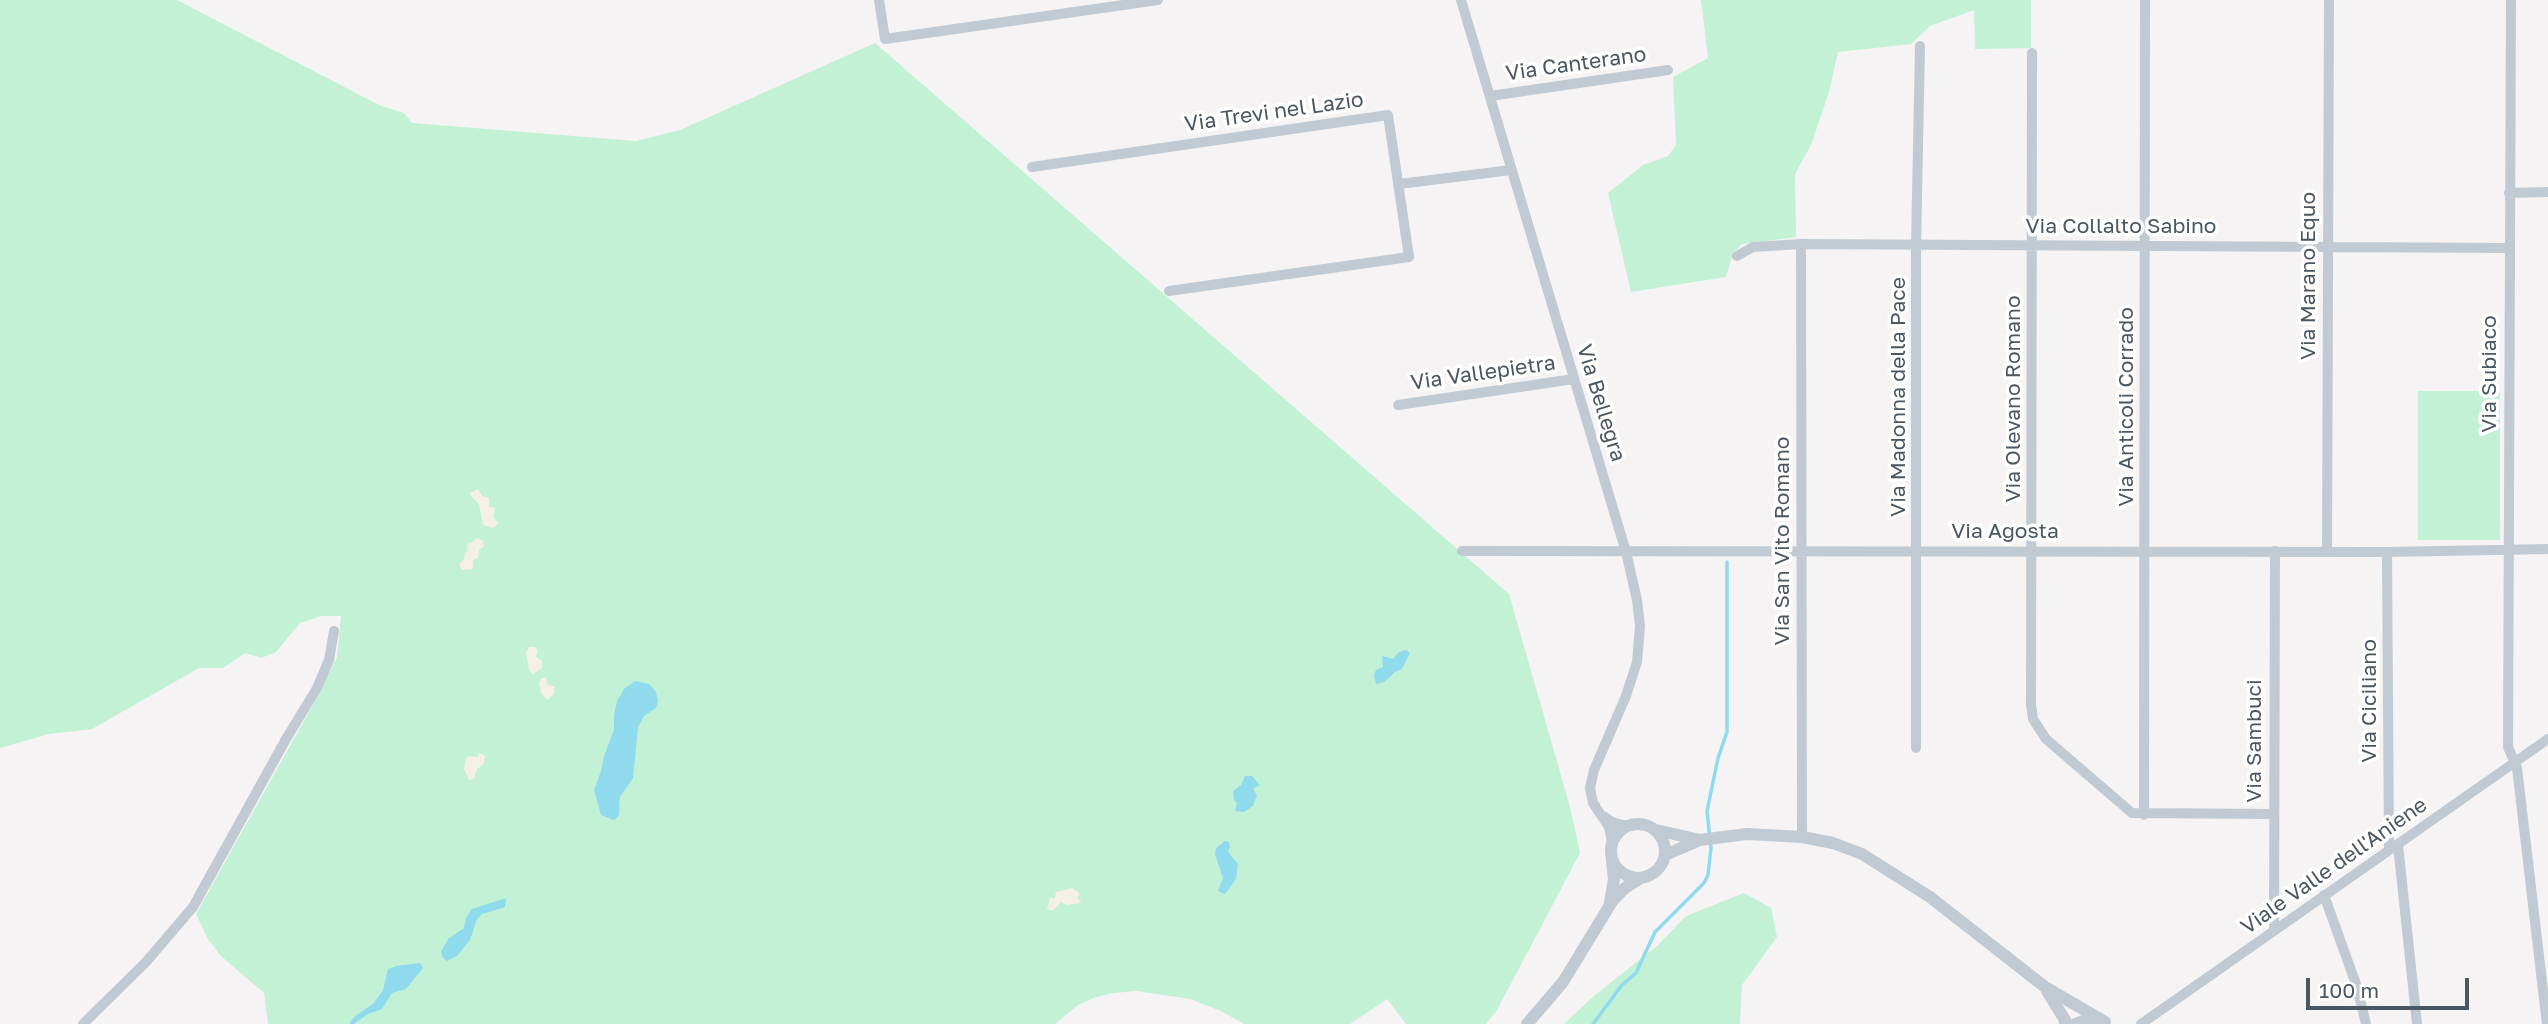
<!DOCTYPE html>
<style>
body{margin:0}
#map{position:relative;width:2548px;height:1024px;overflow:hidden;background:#f5f3f3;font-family:"Golos Text",sans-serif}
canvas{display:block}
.scale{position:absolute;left:2306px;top:978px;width:163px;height:32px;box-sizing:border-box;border:4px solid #4a5661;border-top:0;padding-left:9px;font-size:21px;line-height:24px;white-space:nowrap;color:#4a5661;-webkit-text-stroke:5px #fff;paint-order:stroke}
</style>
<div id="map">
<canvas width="2548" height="1024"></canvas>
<div class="scale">100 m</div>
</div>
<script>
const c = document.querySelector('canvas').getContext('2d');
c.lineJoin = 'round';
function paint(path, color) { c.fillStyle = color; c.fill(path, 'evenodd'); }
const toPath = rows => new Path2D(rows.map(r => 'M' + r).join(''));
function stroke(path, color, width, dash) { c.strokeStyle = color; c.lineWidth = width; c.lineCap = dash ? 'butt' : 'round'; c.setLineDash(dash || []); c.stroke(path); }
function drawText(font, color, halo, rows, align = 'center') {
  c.font = font + ' "Golos Text",sans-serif'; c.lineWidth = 7; c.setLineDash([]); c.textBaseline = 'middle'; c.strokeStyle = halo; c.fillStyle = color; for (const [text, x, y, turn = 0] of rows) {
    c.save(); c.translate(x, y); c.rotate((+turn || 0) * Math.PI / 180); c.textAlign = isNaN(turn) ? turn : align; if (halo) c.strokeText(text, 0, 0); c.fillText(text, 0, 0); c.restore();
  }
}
const green = toPath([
 [0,0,177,0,379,105,404,113,412,123,636,141,680,130,875,43,1509,594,1570,807,1580,853,1497,1010,1486,1024,1406,1024,1387,999,1350,1024,1244,1024,1221,1011,1190,999,1137,991,1113,993,1093,998,1078,1005,1055,1024,268,1024,264,993,221,956,208,939,196,914,319,694,337,657,341,616,321,616,300,623,276,652,261,658,246,653,223,668,199,668,92,729,49,734,0,748],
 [1701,0,2031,0,2031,48,1975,49,1974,10,1930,26,1911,44,1838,52,1829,92,1811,145,1795,174,1796,237,1742,244,1733,253,1726,277,1631,292,1608,193,1643,165,1668,156,1676,145,1673,77,1708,58],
 [2418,391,2500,391,2500,540,2418,540],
 [1744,893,1771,908,1777,937,1742,985,1740,1024,1564,1024,1595,995,1657,946,1686,916]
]);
const sand = toPath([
 [478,489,482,496,489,498,489,507,495,508,493,517,498,523,494,528,483,525,479,504,471,496,470,493],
 [476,538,483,541,484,546,479,550,478,558,473,560,473,569,462,570,459,564,464,559,465,552,468,551,467,544,473,542],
 [529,647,535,647,538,650,536,657,542,661,542,668,533,674,529,670,528,663,526,653],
 [542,678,546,678,547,684,555,687,554,694,547,700,541,693,539,682],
 [480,753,485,756,484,764,477,769,474,779,469,780,464,769,466,759,468,756,477,757],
 [1072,888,1080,894,1077,898,1081,901,1080,903,1067,905,1061,902,1052,911,1047,909,1050,898,1055,898,1056,892]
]);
const water = toPath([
 [1406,650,1410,653,1402,669,1395,672,1384,682,1376,684,1374,675,1376,670,1383,667,1382,656,1393,659,1399,652],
 [635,681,649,684,656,692,658,701,656,708,644,716,638,727,633,778,620,797,619,815,614,820,601,815,594,790,601,771,604,756,614,730,614,715,617,701,624,689],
 [1245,776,1252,776,1260,785,1253,789,1257,795,1253,806,1244,812,1235,811,1237,803,1234,800,1233,791,1241,785],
 [1225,841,1229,842,1230,847,1228,851,1231,856,1238,864,1236,879,1225,894,1218,891,1223,878,1215,854,1216,848],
 [506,898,505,907,482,914,477,919,470,940,457,956,447,961,443,958,441,952,448,939,464,928,466,918,472,909],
 [420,963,423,968,406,989,392,993,382,1009,368,1014,354,1024,349,1024,354,1017,374,1003,383,990,388,969,396,966]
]);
const stream = toPath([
 [1593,1024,1622,985,1636,973,1655,932,1704,883,1708,875,1711,848,1707,811,1718,758,1727,732,1727,562]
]);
const minor = toPath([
 [879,0,885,39,1158,0],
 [1461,0,1626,552,1637,600,1640,626,1637,662,1626,696,1594,770,1590,788,1593,803,1609,827,1612,842],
 [2511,0,2508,747,2517,768,2547,1024],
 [2032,53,2031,704,2033,719,2046,739,2132,813,2273,814],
 [1490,96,1668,70],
 [1032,167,1388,115,1409,257,1169,291],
 [1399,184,1511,170],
 [2509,193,2548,192],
 [1801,244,1802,837],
 [1737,256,1753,247,1801,244,2509,248],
 [1398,405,1574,379],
 [1462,551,2387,552,2548,549],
 [2327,552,2329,0],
 [2387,552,2389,850],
 [1916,748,1916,246,1920,46],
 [2144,815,2145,0],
 [1603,816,1612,822,1627,826],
 [2398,845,2417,1024],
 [2324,895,2357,987,2366,1024],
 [2274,931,2275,551],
 [83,1024,146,962,193,907,286,739,317,688,329,660,334,631],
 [2141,1024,2548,739]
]);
const tertiary = toPath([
 '1611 851a27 27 0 1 1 54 0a27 27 0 1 1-54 0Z',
 [1656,830,1700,840],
 [1665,855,1700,840,1747,834,1802,837,1833,843,1862,854,1930,897,2045,987,2105,1022],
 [1610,902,1614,879,1612,861],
 [2047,991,2065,1020,2065,1024],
 [1527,1024,1563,982,1613,900,1625,888,1641,878],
 [2075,1024,2083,1021,2097,1021]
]);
const streetNames = [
 ["Via Canterano",1576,64,-8],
 ["Via Trevi nel Lazio",1274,112,-8],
 ["Via Collalto Sabino",2121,226],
 ["Via Marano Equo",2308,276,-90],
 ["Via Vallepietra",1483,373,-8],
 ["Via Subiaco",2489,374,-90],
 ["Via Madonna della Pace",1898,397,-90],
 ["Via Olevano Romano",2013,399,-90],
 ["Via Bellegra",1601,403,73],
 ["Via Anticoli Corrado",2126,407,-90],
 ["Via Agosta",2005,531],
 ["Via San Vito Romano",1782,541,-90],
 ["Via Ciciliano",2369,701,-90],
 ["Via Sambuci",2254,741,-90],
 ["Viale Valle dell'Aniene",2334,866,-35]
];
paint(green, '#c3f1d5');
paint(sand, '#f5f0e5');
paint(water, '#90daee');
stroke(stream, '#90daee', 3.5);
stroke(minor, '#c1cad2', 10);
stroke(tertiary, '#c1cad2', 12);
drawText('21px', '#4a5661', '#fff', streetNames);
</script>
